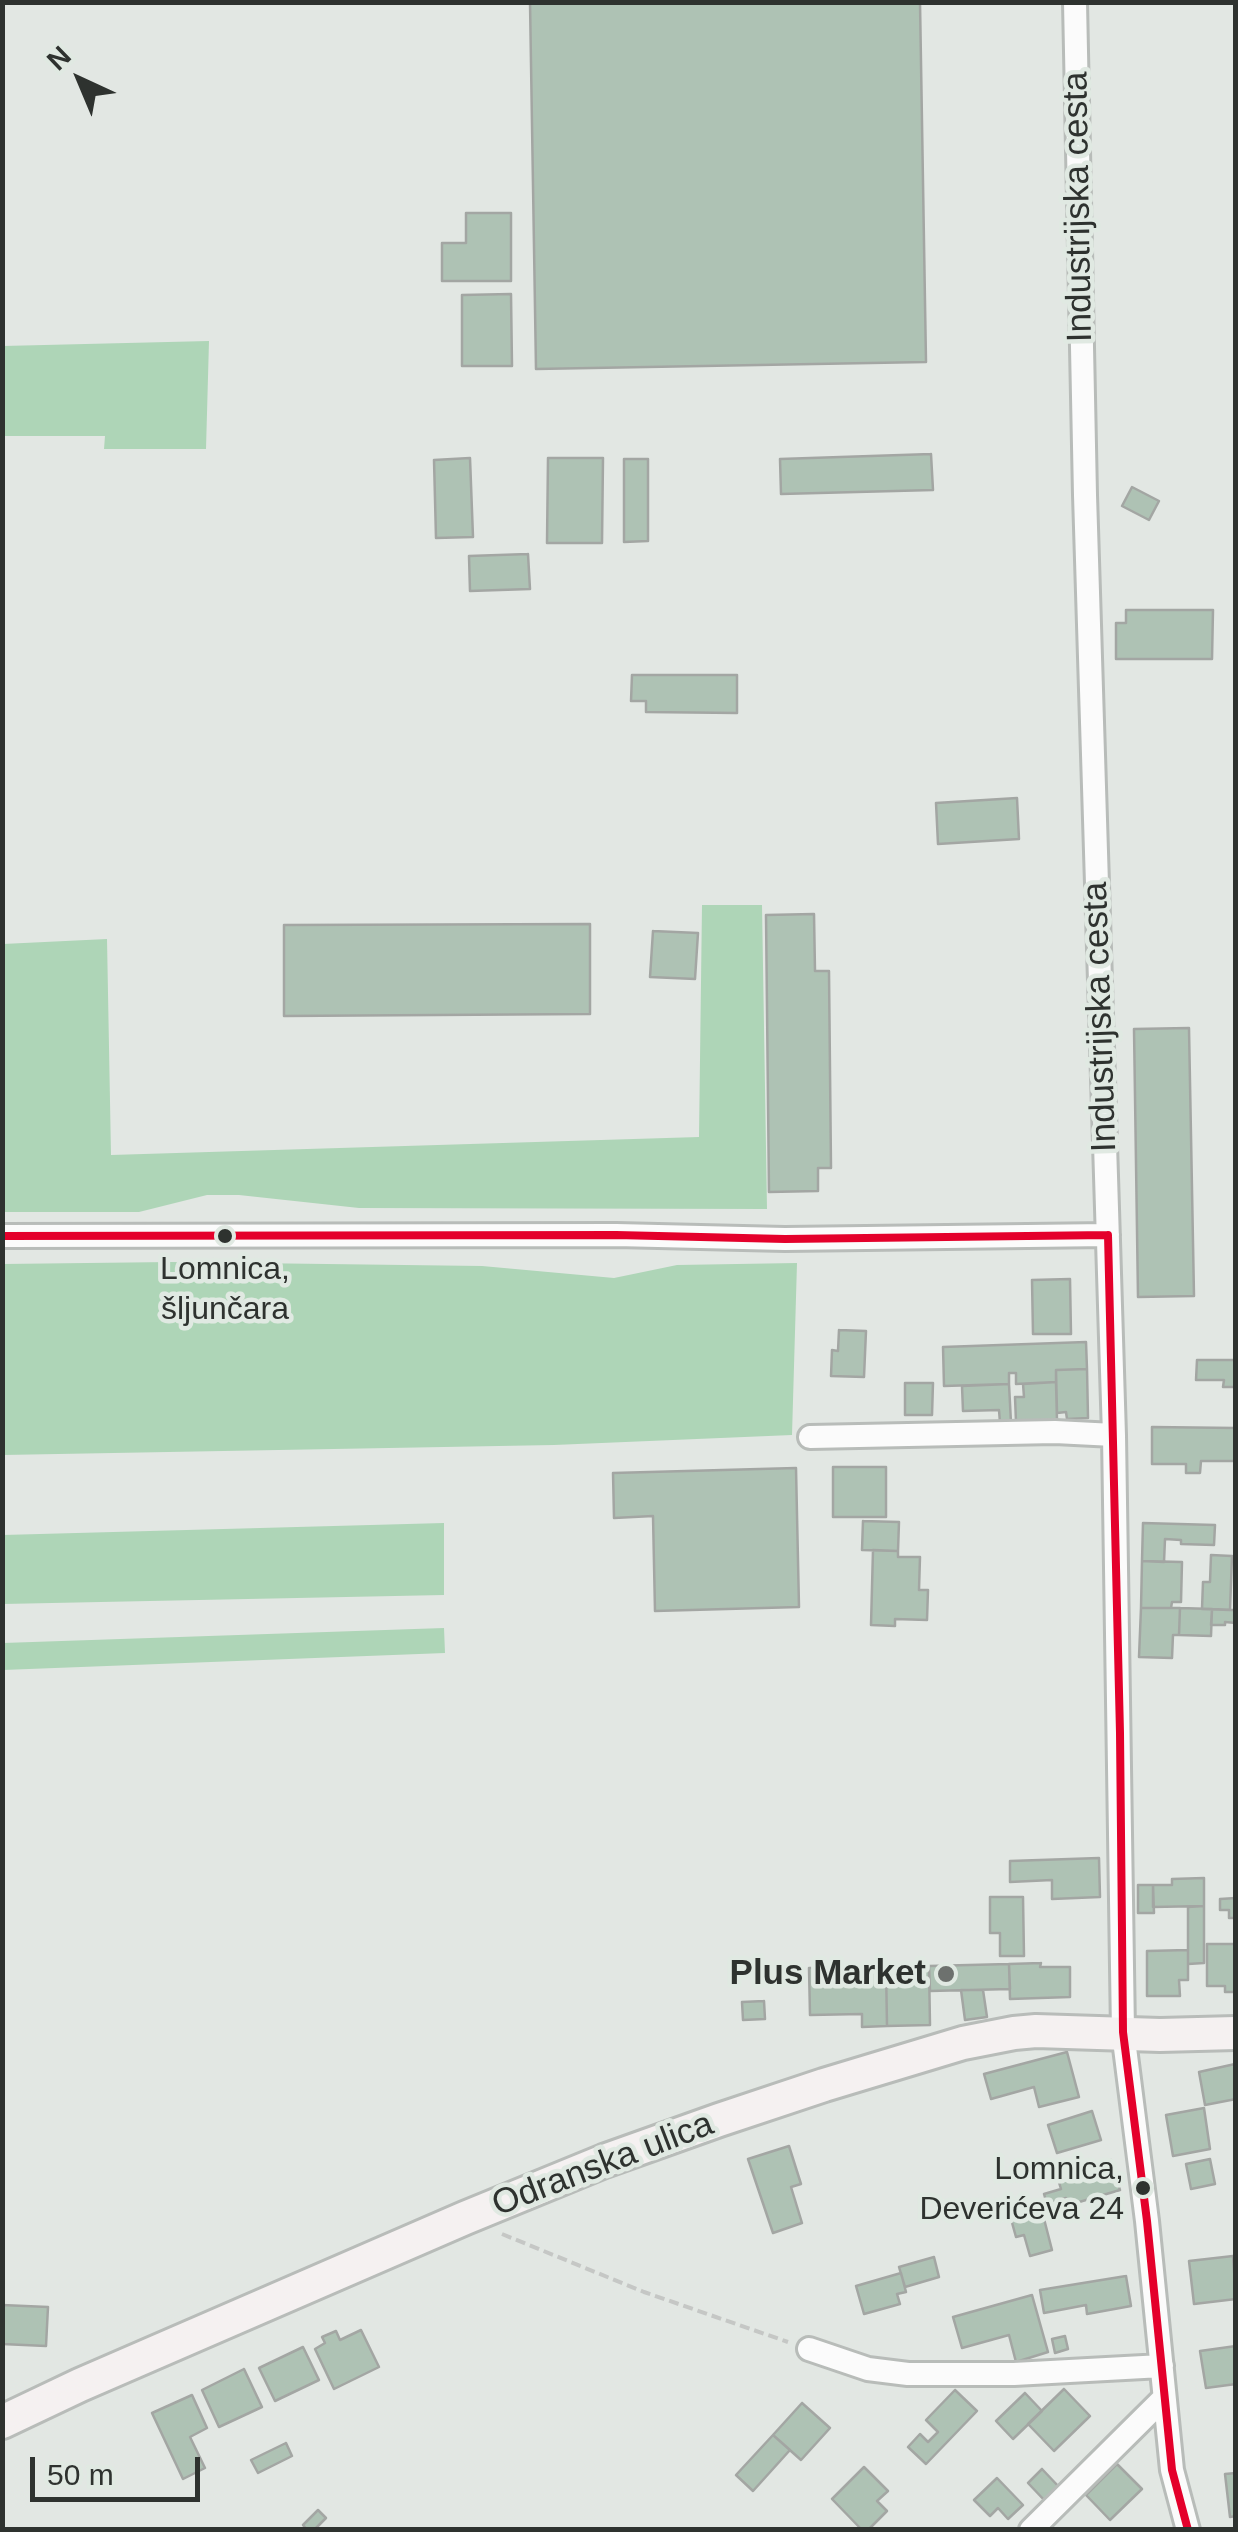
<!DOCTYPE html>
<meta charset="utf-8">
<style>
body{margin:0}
#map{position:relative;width:1238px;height:2532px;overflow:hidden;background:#e2e7e3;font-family:Helvetica,sans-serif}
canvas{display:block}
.frame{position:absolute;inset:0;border:5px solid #2e322f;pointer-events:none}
.north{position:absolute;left:30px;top:30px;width:100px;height:100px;-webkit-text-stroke:8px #e0e9e2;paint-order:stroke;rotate:316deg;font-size:28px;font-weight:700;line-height:40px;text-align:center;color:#2e322f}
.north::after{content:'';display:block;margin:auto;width:35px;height:45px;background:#2e322f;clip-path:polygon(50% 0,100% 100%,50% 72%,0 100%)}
.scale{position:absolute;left:30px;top:2457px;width:170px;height:45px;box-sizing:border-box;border:5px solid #2e322f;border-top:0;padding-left:12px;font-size:30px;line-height:35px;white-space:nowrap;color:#2e322f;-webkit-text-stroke:8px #e0e9e2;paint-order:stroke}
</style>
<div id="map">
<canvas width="1238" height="2532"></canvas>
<div class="frame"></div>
<div class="north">N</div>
<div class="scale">50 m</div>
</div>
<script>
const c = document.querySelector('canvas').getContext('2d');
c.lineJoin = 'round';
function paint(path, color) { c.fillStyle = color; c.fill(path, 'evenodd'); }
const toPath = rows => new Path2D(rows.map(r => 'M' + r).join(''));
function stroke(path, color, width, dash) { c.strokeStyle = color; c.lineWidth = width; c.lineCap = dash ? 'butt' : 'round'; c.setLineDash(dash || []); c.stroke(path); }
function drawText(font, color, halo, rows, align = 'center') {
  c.font = font + ' Helvetica,sans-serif'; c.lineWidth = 9; c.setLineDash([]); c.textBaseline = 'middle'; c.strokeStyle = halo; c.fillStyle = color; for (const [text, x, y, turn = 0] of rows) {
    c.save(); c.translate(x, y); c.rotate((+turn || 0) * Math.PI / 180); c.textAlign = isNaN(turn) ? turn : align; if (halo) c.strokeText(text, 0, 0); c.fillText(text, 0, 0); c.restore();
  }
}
const green = toPath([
 [209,341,206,449,104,449,105,436,3,436,3,346],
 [702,905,762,905,767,1209,359,1208,239,1195,207,1195,139,1212,3,1212,3,944,107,939,111,1155,699,1137],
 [171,1262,482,1266,614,1278,677,1265,797,1263,792,1435,554,1445,3,1455,3,1264],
 [444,1523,444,1595,3,1604,3,1535],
 [444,1628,445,1653,3,1670,3,1643]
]);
const building = toPath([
 [530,2,920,2,926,362,536,369,530,2],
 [466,213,511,213,511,281,442,281,442,243,466,243,466,213],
 [511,294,512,366,462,366,462,295,511,294],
 [931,454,933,490,781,494,780,459,931,454],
 [470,458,473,537,436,538,434,460,470,458],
 [548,458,603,458,602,543,547,543,548,458],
 [624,459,648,459,648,541,624,542,624,459],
 [1132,487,1159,501,1149,520,1122,506,1132,487],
 [528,554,530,589,470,591,469,556,528,554],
 [1126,610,1213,610,1212,659,1116,659,1116,623,1126,623,1126,610],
 [632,675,737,675,737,713,646,712,646,701,631,701,632,675],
 [1017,798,1019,839,938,844,936,803,1017,798],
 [814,914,815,971,829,971,831,1168,818,1168,818,1191,769,1192,766,915,814,914],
 [590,924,590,1014,284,1016,284,925,590,924],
 [653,931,698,933,695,979,650,977,653,931],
 [1189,1028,1194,1296,1138,1297,1134,1029,1189,1028],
 [1070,1279,1071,1334,1033,1334,1032,1280,1070,1279],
 [839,1330,866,1331,864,1377,831,1376,832,1350,838,1351,839,1330],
 [1086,1342,1087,1369,1056,1370,1056,1382,1016,1384,1016,1373,1009,1373,1009,1384,944,1386,943,1347,1086,1342],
 [1197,1360,1236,1360,1236,1387,1223,1387,1224,1380,1196,1380,1197,1360],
 [1087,1369,1088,1418,1067,1419,1066,1412,1057,1413,1056,1370,1087,1369],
 [1056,1382,1057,1421,1016,1422,1015,1397,1024,1397,1023,1384,1056,1382],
 [905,1383,933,1383,932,1415,905,1415,905,1383],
 [1009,1384,1011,1423,1000,1423,999,1410,963,1411,962,1386,1009,1384],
 [1152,1427,1236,1428,1235,1461,1201,1461,1200,1473,1186,1473,1186,1464,1152,1464,1152,1427],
 [833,1467,886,1467,886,1517,833,1517,833,1467],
 [796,1468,799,1607,655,1611,653,1516,614,1518,613,1473,796,1468],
 [863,1521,899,1522,898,1551,862,1550,863,1521],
 [1143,1523,1215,1525,1214,1545,1181,1544,1181,1540,1165,1539,1164,1562,1142,1561,1143,1523],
 [873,1550,898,1551,898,1557,920,1557,919,1590,928,1590,927,1620,895,1619,895,1626,871,1625,873,1550],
 [1211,1555,1232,1556,1230,1610,1202,1609,1203,1582,1210,1582,1211,1555],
 [1142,1561,1182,1562,1181,1602,1172,1602,1171,1608,1141,1608,1142,1561],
 [1141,1608,1180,1608,1179,1635,1173,1635,1172,1658,1139,1657,1141,1608],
 [1180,1608,1212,1609,1211,1636,1179,1635,1180,1608],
 [1212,1609,1236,1610,1236,1623,1225,1622,1225,1625,1211,1625,1212,1609],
 [1099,1858,1100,1897,1052,1899,1052,1880,1010,1882,1010,1861,1099,1858],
 [1204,1878,1204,1906,1153,1907,1153,1885,1172,1885,1172,1879,1204,1878],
 [1138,1885,1153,1885,1154,1913,1138,1913,1138,1885],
 [990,1897,1023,1897,1024,1956,1000,1956,1000,1933,990,1933,990,1897],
 [1236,1898,1236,1918,1229,1918,1229,1910,1220,1910,1220,1899,1236,1898],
 [1204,1906,1204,1963,1188,1964,1188,1907,1204,1906],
 [1207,1944,1236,1944,1236,1992,1225,1992,1225,1986,1207,1986,1207,1944],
 [1188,1950,1188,1980,1179,1980,1180,1996,1147,1996,1147,1951,1188,1950],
 [1041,1963,1040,1967,1070,1967,1070,1997,1010,1999,1009,1964,1041,1963],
 [1009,1964,1010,1989,930,1991,929,1966,1009,1964],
 [929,1966,930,2025,887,2026,886,1967,929,1966],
 [886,1967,887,2026,862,2027,862,2014,810,2015,809,1968,886,1967],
 [961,1990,983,1990,987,2017,965,2020,961,1990],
 [764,2001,765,2019,743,2020,742,2002,764,2001],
 [1067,2052,1079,2097,1039,2107,1034,2087,991,2099,984,2074,1067,2052],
 [1235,2064,1236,2099,1205,2105,1199,2072,1235,2064],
 [1204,2108,1210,2149,1173,2156,1166,2115,1204,2108],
 [1092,2111,1101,2140,1057,2153,1048,2125,1092,2111],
 [789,2146,801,2184,791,2187,802,2223,773,2233,748,2159,789,2146],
 [1210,2159,1215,2184,1191,2189,1186,2164,1210,2159],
 [1111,2160,1120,2190,1069,2205,1066,2198,1047,2204,1044,2194,1061,2189,1057,2176,1111,2160],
 [1042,2211,1052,2250,1030,2256,1024,2235,1016,2237,1011,2219,1042,2211],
 [1233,2256,1236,2299,1194,2304,1189,2261,1233,2256],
 [934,2257,939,2277,905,2287,899,2267,934,2257],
 [901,2273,906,2292,897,2294,900,2304,864,2314,856,2286,901,2273],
 [1126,2276,1131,2306,1087,2314,1086,2305,1044,2313,1040,2290,1126,2276],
 [1032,2295,1048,2352,1016,2362,1009,2335,962,2348,953,2317,1032,2295],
 [2,2305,48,2307,46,2346,2,2344,2,2305],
 [361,2330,379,2367,334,2389,315,2349,325,2343,322,2337,336,2331,340,2340,361,2330],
 [1065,2336,1068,2349,1055,2353,1052,2339,1065,2336],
 [1236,2346,1236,2384,1206,2388,1200,2351,1236,2346],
 [303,2347,319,2380,275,2401,259,2368,303,2347],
 [244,2369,262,2407,219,2427,202,2390,244,2369],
 [1064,2389,1090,2416,1054,2451,1028,2424,1064,2389],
 [955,2390,977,2411,926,2464,908,2447,920,2434,928,2442,938,2432,926,2420,955,2390],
 [1025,2393,1042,2411,1013,2439,996,2421,1025,2393],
 [192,2395,207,2428,190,2437,205,2468,183,2479,152,2413,192,2395],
 [802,2403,830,2428,801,2460,773,2435,802,2403],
 [773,2435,790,2450,753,2491,736,2475,773,2435],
 [286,2443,292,2456,258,2473,251,2460,286,2443],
 [1117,2464,1142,2489,1110,2520,1086,2495,1117,2464],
 [864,2467,888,2491,877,2501,887,2511,868,2530,862,2530,832,2499,864,2467],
 [1042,2469,1060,2488,1046,2502,1028,2483,1042,2469],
 [1236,2473,1236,2516,1230,2517,1225,2474,1236,2473],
 [997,2478,1023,2505,1008,2519,998,2508,990,2516,974,2500,997,2478],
 [318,2510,326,2518,314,2530,307,2530,303,2525,318,2510]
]);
const path = toPath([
 [502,2234,644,2292,788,2342]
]);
const street = toPath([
 [1075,2,1085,495,1114,1435,1123,2032,1147,2221,1172,2470,1188,2530],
 [2,1236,616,1235,785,1239,1108,1235],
 [810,1437,1055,1432,1114,1435],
 [809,2349,868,2369,908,2374,1014,2374,1162,2366],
 [1031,2530,1164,2398]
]);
const secondary = toPath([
 [2,2422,80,2385,465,2218,604,2161,719,2120,824,2085,963,2043,1014,2033,1036,2031,1160,2035,1236,2033]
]);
const bus1 = toPath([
 [1108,1235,1120,1733,1123,2032,1147,2221,1172,2470,1188,2530],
 [2,1236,616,1235,785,1239,1108,1235]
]);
const markers = [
 [225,1236,9,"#2e322f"],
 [946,1974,10,"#6d716e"],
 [1143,2188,9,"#2e322f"]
];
const busNames = [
 ["Lomnica,",225,1270],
 ["šljunčara",225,1310],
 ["Lomnica,",1124,2170,"right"],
 ["Deverićeva 24",1124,2210,"right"]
];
const streetNames = [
 ["Industrijska cesta",1079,207,-91],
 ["Industrijska cesta",1101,1017,-92],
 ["Odranska ulica",603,2165,-21]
];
const poiNames = [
 ["Plus Market",926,1974]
];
paint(green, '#aed5b7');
paint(building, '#aec2b4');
stroke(building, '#a3a6a3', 2.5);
stroke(street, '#b8bcb9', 28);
stroke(secondary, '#b8bcb9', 38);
stroke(path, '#c5c7c5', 4, [10, 5]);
stroke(street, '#fbfbfb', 22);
stroke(secondary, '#f5f1f1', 32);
stroke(bus1, '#e4002b', 8);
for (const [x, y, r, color] of markers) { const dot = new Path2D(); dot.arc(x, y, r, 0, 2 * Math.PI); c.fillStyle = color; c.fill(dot); stroke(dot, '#e0e9e2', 4); }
drawText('32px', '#2e322f', '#e0e9e2', busNames);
drawText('35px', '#2e322f', '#e0e9e2', streetNames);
drawText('bold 35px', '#2e322f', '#e0e9e2', poiNames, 'right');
</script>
